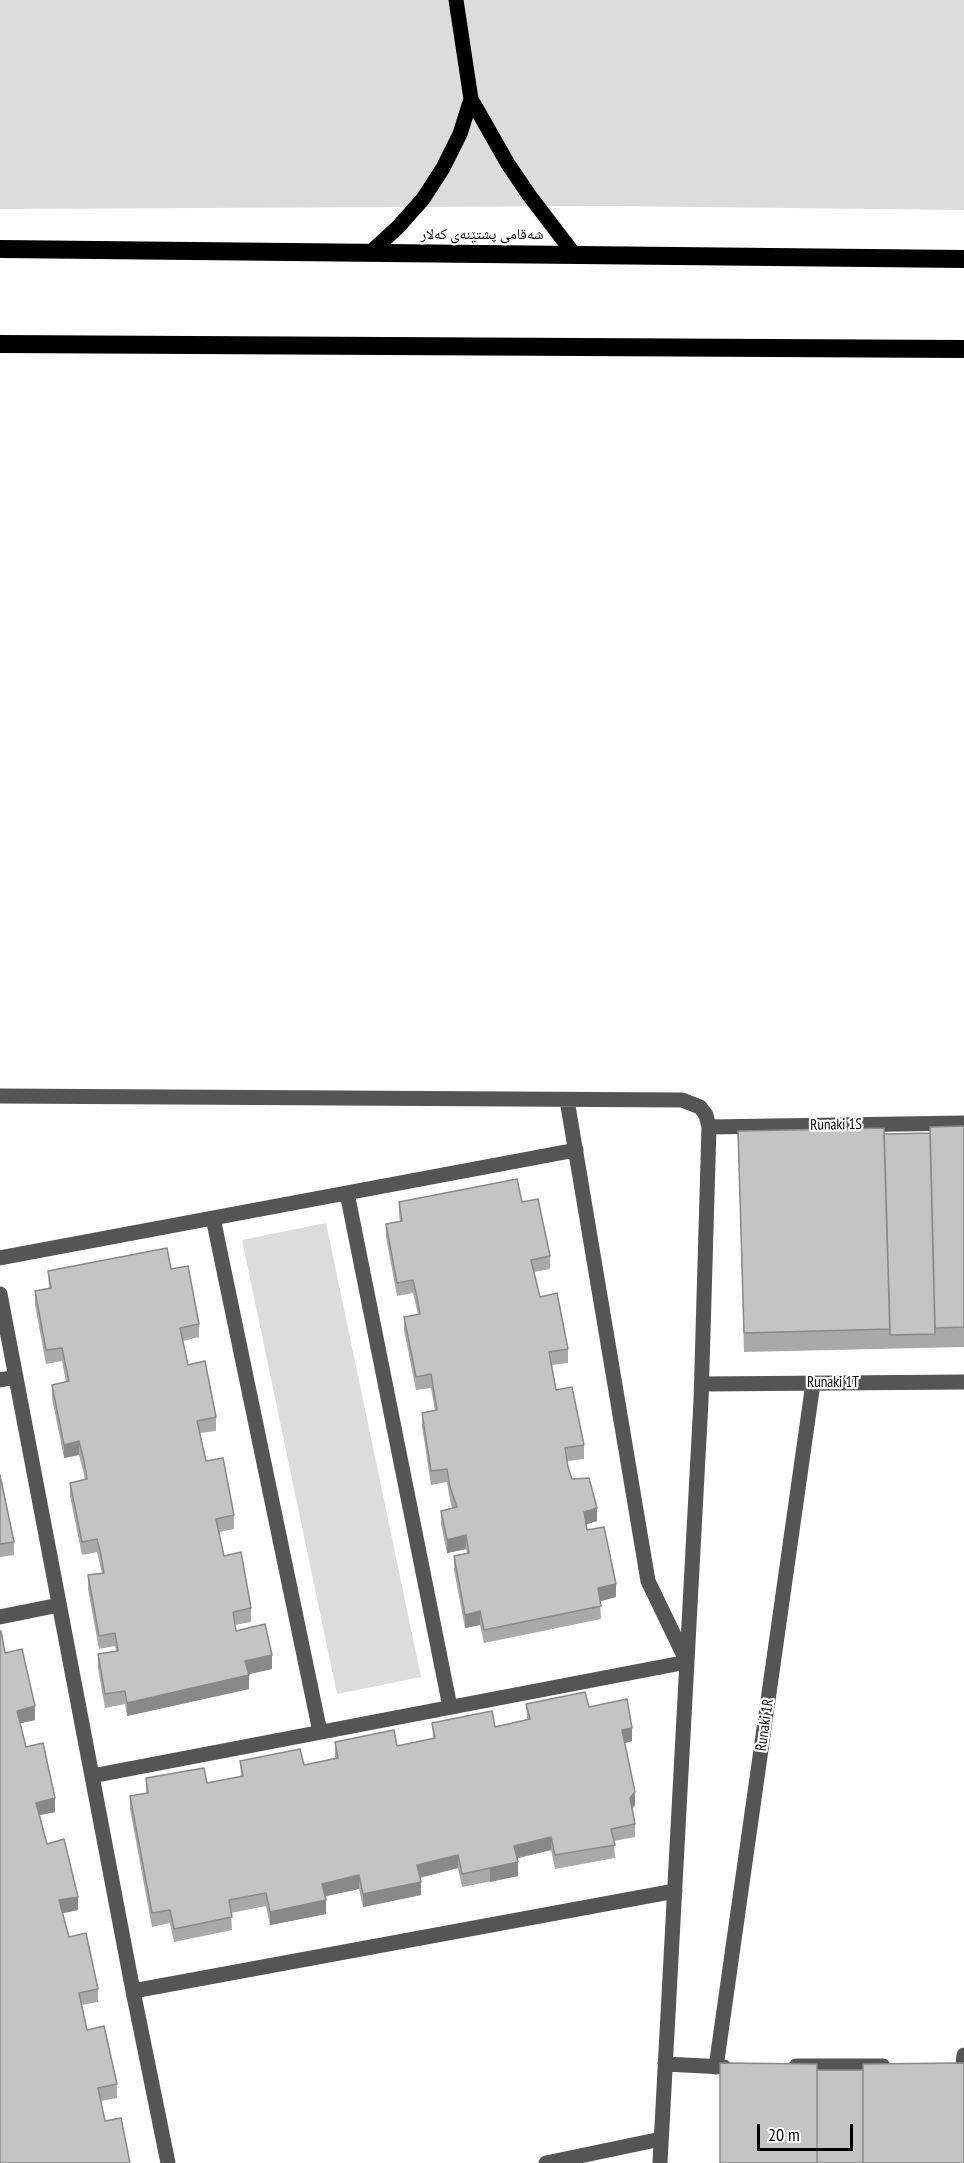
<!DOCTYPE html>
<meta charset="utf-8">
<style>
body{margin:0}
#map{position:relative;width:964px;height:2163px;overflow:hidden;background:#fff;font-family:"PT Sans Narrow",sans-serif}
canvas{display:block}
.scale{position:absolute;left:757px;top:2124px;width:96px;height:27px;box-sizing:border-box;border:3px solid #000;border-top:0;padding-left:8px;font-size:18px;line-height:21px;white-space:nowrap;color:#000;-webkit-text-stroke:4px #fff;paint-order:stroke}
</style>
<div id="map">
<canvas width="964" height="2163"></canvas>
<div class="scale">20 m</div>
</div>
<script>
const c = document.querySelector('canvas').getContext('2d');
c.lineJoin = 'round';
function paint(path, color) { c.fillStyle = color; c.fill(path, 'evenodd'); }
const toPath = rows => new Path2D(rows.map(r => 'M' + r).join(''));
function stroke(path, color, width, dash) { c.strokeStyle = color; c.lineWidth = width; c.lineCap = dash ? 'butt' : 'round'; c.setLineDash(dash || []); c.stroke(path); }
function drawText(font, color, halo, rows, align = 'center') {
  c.font = font + ' "PT Sans Narrow","Noto Naskh Arabic",sans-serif'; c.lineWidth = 4.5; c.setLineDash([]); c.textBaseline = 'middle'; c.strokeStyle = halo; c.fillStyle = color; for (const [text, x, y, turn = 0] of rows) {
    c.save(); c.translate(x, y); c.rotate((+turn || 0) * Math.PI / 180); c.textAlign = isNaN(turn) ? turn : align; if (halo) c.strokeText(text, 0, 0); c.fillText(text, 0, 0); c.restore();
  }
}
const green = toPath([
 [0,0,964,0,964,210,611,206,0,209],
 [326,1223,421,1677,337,1694,242,1240]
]);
const minor = toPath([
 [0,1096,682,1100,700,1107,706,1115,709,1127,701,1401,660,2163],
 [709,1127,964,1123],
 [347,1193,450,1707],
 [213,1218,320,1732],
 [0,1258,576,1150],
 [0,1294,133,1991,168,2163],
 [0,1380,16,1377],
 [702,1384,964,1382],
 [0,1617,59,1605],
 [92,1776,687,1662,648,1581,567,1100],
 [133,1991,675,1891],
 [665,2064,724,2067],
 [963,2065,964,2055],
 [796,2066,883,2066],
 [716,2067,813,1383],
 [546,2163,661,2139]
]);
const major = toPath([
 [456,0,471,99,508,164,529,195,574,254],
 [371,252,398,227,423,199,443,168,460,134,471,99]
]);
const highway = toPath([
 [0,249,964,259],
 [0,344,964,349]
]);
const wall = toPath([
 [964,1126,964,1347,744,1352,738,1131,884,1134,930,1133],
 [399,1202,522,1202,550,1256,550,1269,534,1272,540,1297,568,1349,568,1363,551,1365,556,1390,584,1445,584,1459,567,1461,568,1467,572,1479,597,1521,586,1524,587,1530,616,1597,600,1601,601,1619,484,1643,480,1625,465,1628,454,1570,454,1556,467,1553,466,1549,447,1553,441,1524,441,1511,452,1508,450,1500,447,1482,431,1485,422,1426,422,1413,435,1411,431,1388,416,1390,404,1330,404,1317,418,1314,417,1310,413,1293,397,1296,386,1237,386,1224,400,1221,399,1215],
 [171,1269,199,1324,199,1337,183,1341,188,1365,216,1417,216,1431,200,1433,206,1461,234,1515,234,1529,219,1532,224,1556,251,1608,251,1622,235,1625,236,1631,272,1669,248,1674,249,1689,127,1716,125,1704,105,1708,98,1668,98,1654,116,1651,115,1646,99,1649,88,1589,88,1575,102,1573,101,1569,97,1552,82,1555,70,1496,70,1483,85,1480,84,1474,79,1455,64,1458,52,1398,52,1385,66,1382,62,1361,46,1364,35,1305,35,1291,49,1289,48,1271],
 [0,1475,14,1542,14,1555,0,1557],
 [5,1653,35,1720,20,1723,26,1747,55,1812,40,1815,47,1844,78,1910,63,1913,69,1937,98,1989,98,2002,82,2005,87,2030,117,2084,117,2098,101,2101,105,2121,0,2163],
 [526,1704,589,1707,632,1741,625,1743,635,1805,632,1809,635,1824,635,1837,614,1841,615,1858,555,1869,551,1850,517,1858,518,1876,462,1887,458,1868,420,1878,421,1895,363,1907,359,1889,325,1896,326,1914,270,1925,266,1906,231,1913,232,1930,174,1942,170,1923,152,1927,130,1809,130,1796,146,1793,146,1778,207,1783,241,1777,240,1761,304,1765,335,1758,335,1742,397,1746,433,1739,432,1723,495,1727,527,1720]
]);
const shadedWall = toPath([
 [79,1441,79,1455,64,1458,64,1445],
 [597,1508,597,1521,584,1525,584,1512],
 [466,1535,466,1549,447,1553,447,1540],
 [616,1584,616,1597,598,1602,598,1588],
 [480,1611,480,1625,465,1628,465,1615],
 [272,1655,272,1669,245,1675,245,1661],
 [249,1675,249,1689,127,1716,127,1703],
 [35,1706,35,1720,17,1724,17,1711],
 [632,1728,632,1741,622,1744,622,1730],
 [635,1792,635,1805,630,1811,630,1798],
 [55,1798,55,1812,36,1816,36,1803],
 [551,1837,551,1850,514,1859,514,1846],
 [458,1855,458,1868,417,1878,417,1865],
 [518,1862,518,1876,490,1882,490,1868],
 [359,1875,359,1889,322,1897,322,1884],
 [421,1882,421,1895,363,1907,363,1894],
 [78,1897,78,1910,59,1914,59,1900],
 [326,1900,326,1914,270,1925,270,1912]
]);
const building = toPath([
 [964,1126,964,1327,935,1328,930,1127,964,1126],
 [884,1128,890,1329,744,1333,738,1131,884,1128],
 [930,1133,935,1334,890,1335,884,1134,930,1133],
 [517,1179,522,1202,538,1199,550,1256,531,1260,540,1297,557,1293,568,1349,549,1352,556,1390,572,1387,584,1445,565,1448,568,1467,572,1479,589,1478,597,1508,584,1512,587,1530,604,1527,616,1584,598,1588,601,1606,484,1630,480,1611,465,1615,454,1556,469,1553,466,1535,447,1540,441,1511,457,1507,450,1487,447,1469,431,1471,422,1413,437,1410,431,1374,416,1377,404,1317,420,1314,417,1297,413,1280,397,1283,386,1224,402,1221,399,1202,517,1179],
 [167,1248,171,1269,188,1266,199,1324,180,1328,188,1365,205,1361,216,1417,197,1421,206,1461,223,1458,234,1515,216,1519,224,1556,241,1552,251,1608,233,1612,236,1631,265,1624,272,1655,245,1661,249,1675,127,1703,125,1691,105,1694,98,1654,118,1651,115,1633,99,1636,88,1575,104,1573,101,1555,97,1539,82,1542,70,1483,87,1479,84,1461,79,1441,64,1445,52,1385,69,1381,62,1348,46,1350,35,1291,51,1288,48,1271,167,1248],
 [0,1475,14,1542,0,1544,0,1475],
 [0,1631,1,1631,5,1653,22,1649,35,1706,17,1711,26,1747,43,1743,55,1798,36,1803,47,1844,64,1839,78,1897,59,1900,69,1937,86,1933,98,1989,79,1993,87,2030,104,2026,117,2084,98,2088,105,2121,121,2118,130,2163,0,2163,0,1631],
 [585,1692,589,1707,627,1699,632,1728,622,1730,635,1792,630,1798,635,1824,611,1829,615,1845,555,1855,551,1837,514,1846,518,1862,462,1874,458,1855,417,1865,421,1882,363,1894,359,1875,322,1884,326,1900,270,1912,266,1893,229,1900,232,1917,174,1929,170,1910,152,1913,130,1796,148,1793,146,1778,204,1768,207,1783,243,1776,240,1761,300,1749,304,1765,338,1758,335,1742,394,1730,397,1746,435,1738,432,1723,492,1711,495,1727,530,1719,526,1704,585,1692],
 [720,2063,817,2064,817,2163,720,2163,720,2063],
 [964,2063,964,2163,863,2163,863,2064,964,2063],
 [817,2070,863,2070,863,2163,817,2163,817,2070]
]);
const streetNames = [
 ["شەقامی پشتێنەی کەلار",482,235],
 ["Runaki 1S",836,1125,-1],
 ["Runaki 1T",833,1383],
 ["Runaki 1R",765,1725,-82]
];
paint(green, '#dcdcdc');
stroke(minor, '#555', 15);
stroke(major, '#000', 15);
stroke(highway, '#000', 18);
paint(wall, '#a9a9a9');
paint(shadedWall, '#898989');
paint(building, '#c4c4c4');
stroke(building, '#898989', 1.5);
drawText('15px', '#000', '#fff', streetNames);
</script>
